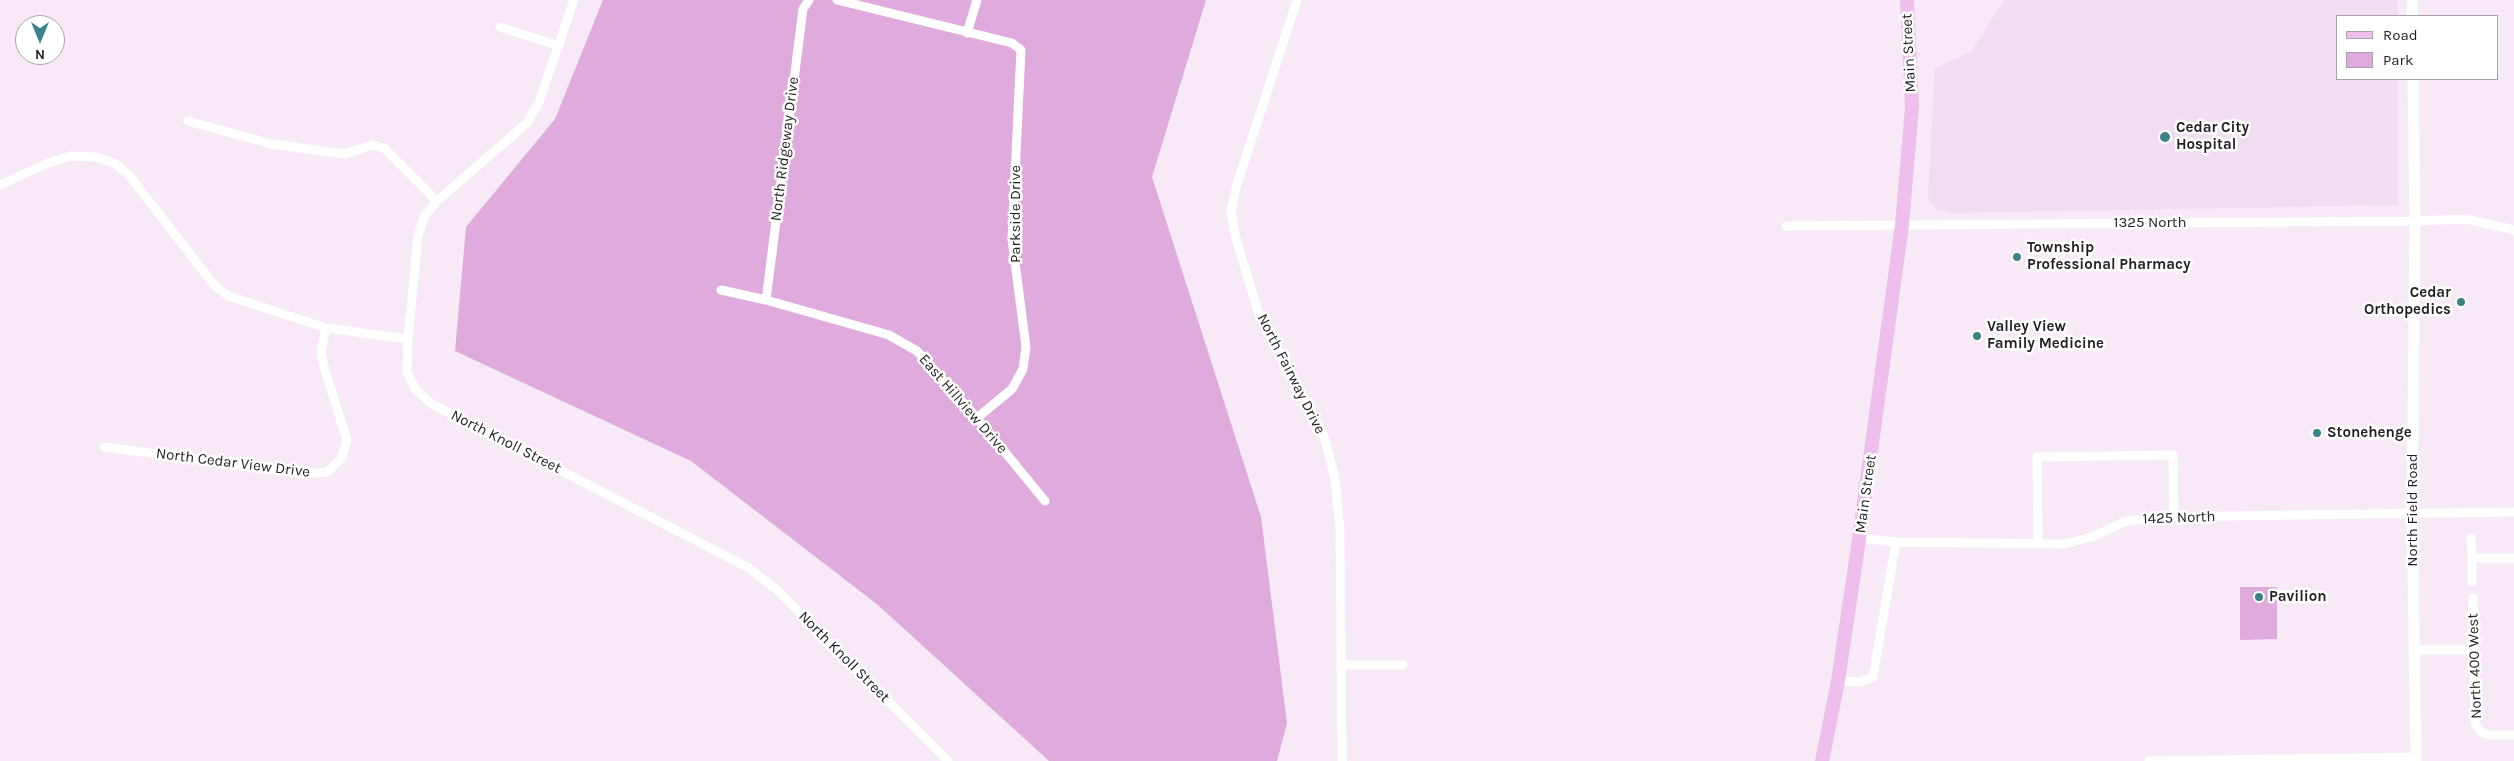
<!DOCTYPE html>
<style>
body{margin:0}
#map{position:relative;width:2514px;height:761px;overflow:hidden;background:#f7e9f6;font-family:Karla,sans-serif}
canvas{display:block}
.legend{position:absolute;left:2336px;top:15px;width:162px;height:65px;box-sizing:border-box;background:#fff;border:1px solid #a7a5a7;margin:0;padding:6px 9px;list-style:none;font-size:15px;color:#221d22}
.legend li{display:flex;align-items:center;gap:10px;height:25px}
.legend b{width:25px;border:1px solid #a7a5a7}
.north{position:absolute;left:15px;top:15px;width:50px;height:50px;box-sizing:border-box;background:#fff;border:1px solid #a7a5a7;border-radius:50%;rotate:180deg;font-size:14px;font-weight:700;line-height:20px;text-align:center;color:#221d22}
.north::after{content:'';display:block;margin:auto;width:18px;height:22px;background:#3b8387;clip-path:polygon(50% 0,100% 100%,50% 72%,0 100%)}
</style>
<div id="map">
<canvas width="2514" height="761"></canvas>
<ul class="legend">
<li><b style="height:6px;background:#eebeec"></b>Road</li>
<li><b style="height:14px;background:#deabdc"></b>Park</li>
</ul>
<div class="north">N</div>
</div>
<script>
const c = document.querySelector('canvas').getContext('2d');
c.lineJoin = 'round';
function paint(path, color) { c.fillStyle = color; c.fill(path, 'evenodd'); }
const toPath = rows => new Path2D(rows.map(r => 'M' + r).join(''));
function stroke(path, color, width, dash) { c.strokeStyle = color; c.lineWidth = width; c.lineCap = dash ? 'butt' : 'round'; c.setLineDash(dash || []); c.stroke(path); }
function drawText(font, color, halo, rows, align = 'center') {
  c.font = font + ' Karla,sans-serif'; c.lineWidth = 5; c.setLineDash([]); c.textBaseline = 'middle'; c.strokeStyle = halo; c.fillStyle = color; for (const [text, x, y, turn = 0] of rows) {
    c.save(); c.translate(x, y); c.rotate((+turn || 0) * Math.PI / 180); c.textAlign = isNaN(turn) ? turn : align; if (halo) c.strokeText(text, 0, 0); c.fillText(text, 0, 0); c.restore();
  }
}
const built = toPath([
 [2004,0,2397,0,2398,16,2338,16,2338,79,2398,79,2398,205,1950,213,1936,209,1928,199,1935,68,1971,52]
]);
const green = toPath([
 [603,0,1206,0,1152,177,1261,517,1287,723,1277,761,1049,761,878,605,691,461,455,351,466,227,555,119],
 [2240,587,2277,587,2277,639,2240,640]
]);
const minor = toPath([
 [574,0,539,102,527,123,437,201,425,215,418,236,408,339,407,372,416,390,432,404,749,568,777,590,948,761],
 [837,0,1012,43,1021,50,1012,239,1026,347,1023,369,1012,389,977,418],
 [1297,0,1237,184,1231,211,1235,235,1260,318,1324,436,1335,478,1340,530,1342,761],
 [500,27,559,46],
 [967,33,977,0],
 [188,121,271,144,345,154,372,145,384,148,437,201],
 [0,185,48,163,71,156,95,157,114,163,129,175,214,285,228,296,326,328,408,339],
 [1786,226,2415,221,2466,219,2514,230],
 [721,290,766,300,889,335,917,351,977,418,1045,501],
 [766,300,803,9,809,0],
 [104,447,307,474,327,472,342,458,347,440,324,367,321,352,326,328],
 [1859,538,1896,542,2064,544,2092,537,2124,522,2155,517,2514,512],
 [2471,538,2472,558],
 [2038,543,2037,457,2173,455,2174,517],
 [2472,582,2472,558,2514,558],
 [2473,598,2475,723,2481,732,2490,735,2514,735],
 [2414,650,2474,650],
 [1341,665,1403,665],
 [1838,681,1860,682,1873,677,1896,542],
 [2149,761,2416,757]
]);
const tertiary = toPath([
 [2412,0,2412,16],
 [2413,79,2415,221,2412,513,2416,761]
]);
const primary = toPath([
 [1822,761,1838,681,1857,553,1902,225,1912,107,1907,0]
]);
const markers = [
 [2165,137,6,"#3b8387"],
 [2017,257,5,"#3b8387"],
 [2461,302,5,"#3b8387"],
 [1977,336,5,"#3b8387"],
 [2317,433,5,"#3b8387"],
 [2259,597,5,"#3b8387"]
];
const streetNames = [
 ["Main Street",1909,53,-93],
 ["North Ridgeway Drive",785,149,-83],
 ["Parkside Drive",1016,214,-90],
 ["1325 North",2150,223],
 ["North Fairway Drive",1291,374,63],
 ["East Hillview Drive",963,404,49],
 ["North Knoll Street",506,442,27],
 ["North Cedar View Drive",233,463,7],
 ["Main Street",1866,494,-82],
 ["North Field Road",2413,510,-90],
 ["1425 North",2179,518,-2],
 ["North Knoll Street",844,657,45],
 ["North 400 West",2475,666,-92]
];
const poiNames = [
 ["Cedar City",2176,128],
 ["Hospital",2176,145],
 ["Township",2027,248],
 ["Professional Pharmacy",2027,265],
 ["Cedar",2451,293,"right"],
 ["Orthopedics",2451,310,"right"],
 ["Valley View",1987,327],
 ["Family Medicine",1987,344],
 ["Stonehenge",2327,433],
 ["Pavilion",2269,597]
];
paint(built, '#f1ddf0');
paint(green, '#deabdc');
stroke(minor, '#fff', 9);
stroke(tertiary, '#fff', 11);
stroke(primary, '#eebeec', 14);
for (const [x, y, r, color] of markers) { const dot = new Path2D(); dot.arc(x, y, r, 0, 2 * Math.PI); c.fillStyle = color; c.fill(dot); stroke(dot, '#fff', 2); }
drawText('15px', '#221d22', '#fff', streetNames);
drawText('bold 15px', '#221d22', '#fff', poiNames, 'left');
</script>
